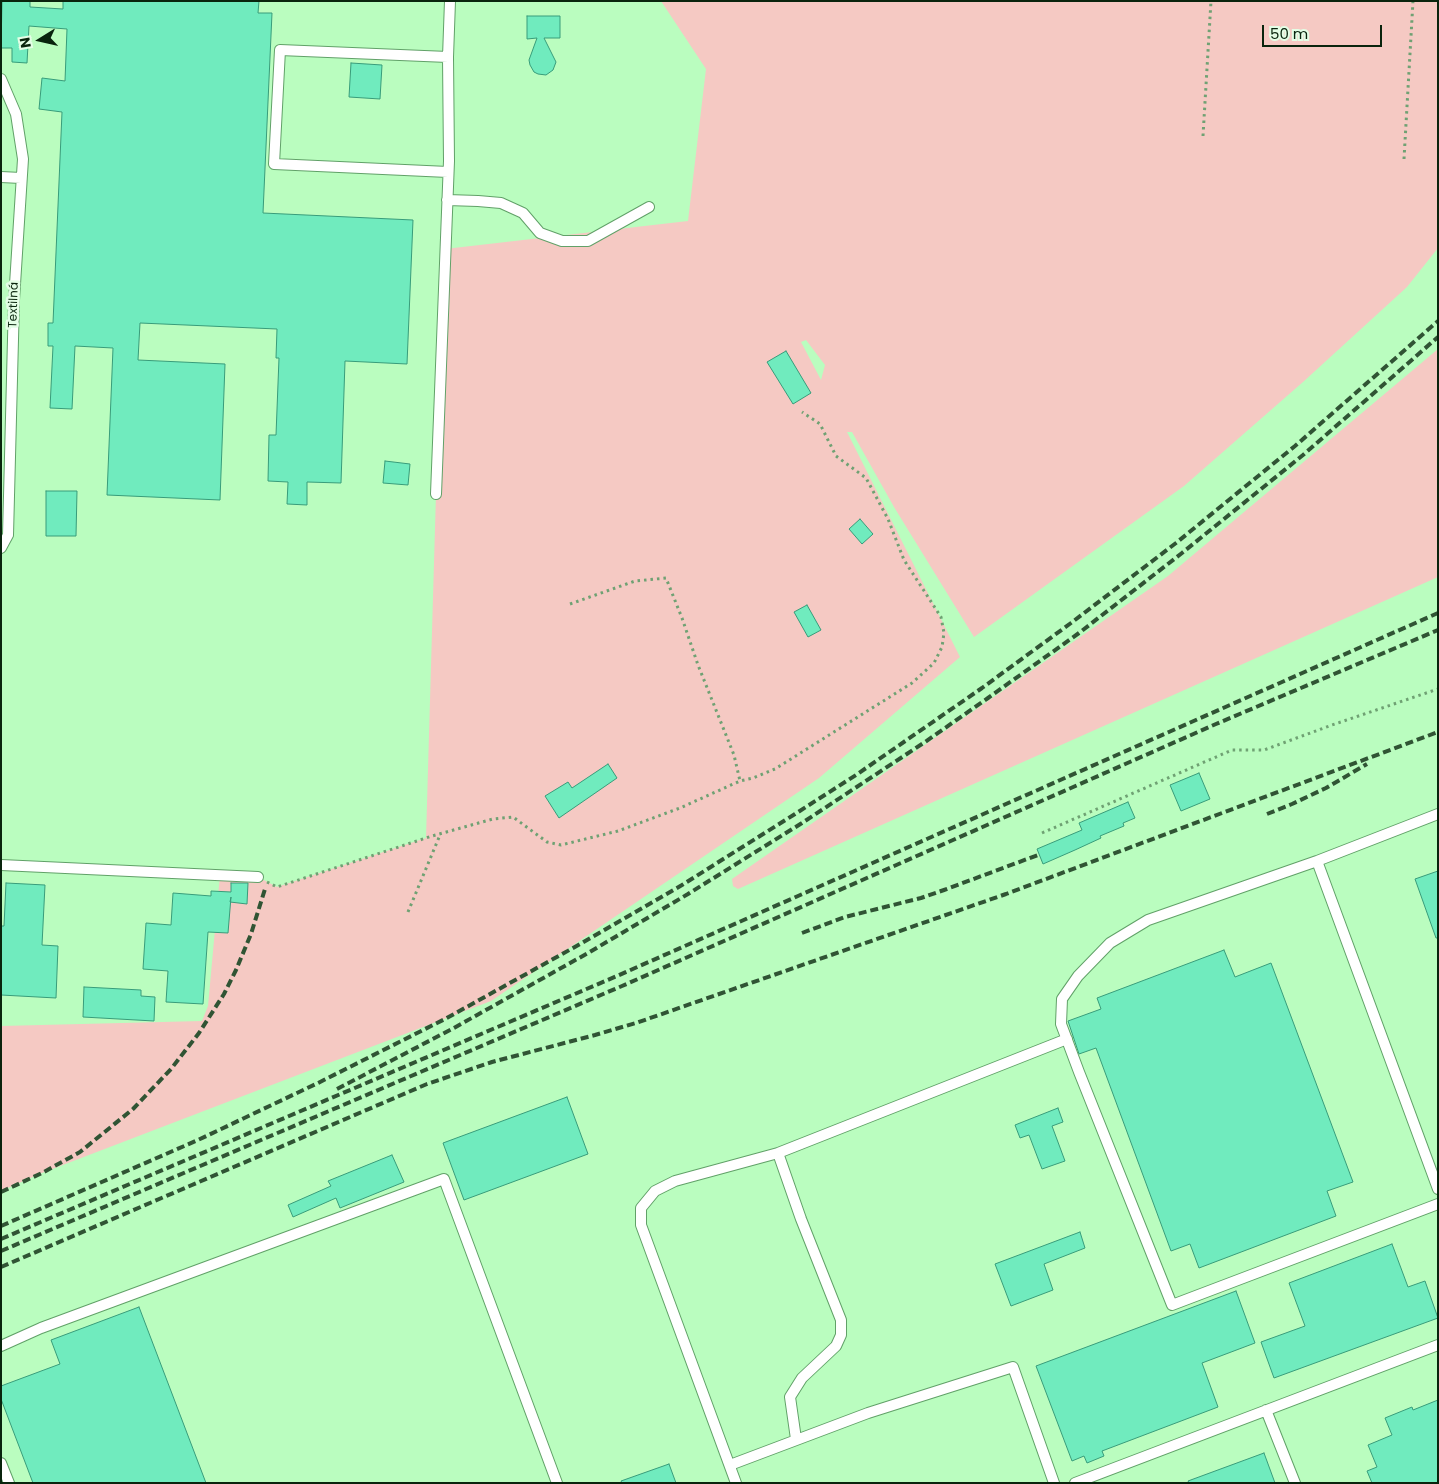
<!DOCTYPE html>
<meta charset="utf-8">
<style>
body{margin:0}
#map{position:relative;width:1439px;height:1484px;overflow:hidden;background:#bafdbf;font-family:Poppins,sans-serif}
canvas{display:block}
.frame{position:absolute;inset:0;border:2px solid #09240d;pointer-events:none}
.north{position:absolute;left:15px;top:15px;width:50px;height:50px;-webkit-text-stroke:4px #e4fee6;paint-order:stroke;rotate:260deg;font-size:14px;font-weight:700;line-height:20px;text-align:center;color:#09240d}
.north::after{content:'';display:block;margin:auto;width:18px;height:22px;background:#09240d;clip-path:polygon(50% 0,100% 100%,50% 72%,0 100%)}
.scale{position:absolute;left:1262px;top:25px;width:120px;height:22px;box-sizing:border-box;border:2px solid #09240d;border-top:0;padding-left:6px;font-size:15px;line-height:18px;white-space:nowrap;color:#09240d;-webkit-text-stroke:4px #e4fee6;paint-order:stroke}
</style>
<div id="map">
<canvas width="1439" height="1484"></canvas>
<div class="frame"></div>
<div class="north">N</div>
<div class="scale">50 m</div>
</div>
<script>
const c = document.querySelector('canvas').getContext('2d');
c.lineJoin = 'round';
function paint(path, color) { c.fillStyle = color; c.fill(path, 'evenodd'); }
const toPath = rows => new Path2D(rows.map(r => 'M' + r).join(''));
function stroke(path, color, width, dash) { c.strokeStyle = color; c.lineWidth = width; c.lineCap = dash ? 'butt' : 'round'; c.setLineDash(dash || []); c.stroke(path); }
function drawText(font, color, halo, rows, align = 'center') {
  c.font = font + ' Poppins,sans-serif'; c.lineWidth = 5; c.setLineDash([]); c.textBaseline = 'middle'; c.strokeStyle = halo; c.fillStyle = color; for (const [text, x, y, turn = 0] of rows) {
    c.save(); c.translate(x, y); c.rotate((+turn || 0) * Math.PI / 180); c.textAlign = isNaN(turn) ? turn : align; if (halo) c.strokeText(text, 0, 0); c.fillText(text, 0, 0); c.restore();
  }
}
const green = toPath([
 [661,1,1438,1,1438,248,1407,287,1303,382,1184,486,974,637,894,507,852,432,847,432,960,657,819,778,491,1001,42,1173,1,1191,1,1026,202,1021,208,1006,220,875,258,877,277,887,426,838,436,494,445,249,688,221,706,69],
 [806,340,825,365,821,380,801,342],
 [1438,349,1438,577,738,889,733,886,732,879,1168,576]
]);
const building = toPath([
 [2,1,30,1,30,7,63,9,63,1,259,1,258,13,272,13,263,213,413,220,407,364,345,361,341,483,307,482,307,505,287,504,288,482,268,481,269,435,276,435,279,358,276,358,277,329,140,323,138,360,225,364,220,500,107,495,113,348,75,346,72,409,50,408,53,346,48,346,48,323,53,323,62,112,39,109,42,78,65,81,67,29,29,26,27,63,12,62,12,48,1,48,2,1],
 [527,16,560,16,560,38,544,38,556,62,553,70,546,75,538,74,534,72,530,65,529,60,537,38,527,39,527,16],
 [351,63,382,65,380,99,349,97,351,63],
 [786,351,811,393,793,404,767,362,786,351],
 [385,461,410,464,408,485,383,483,385,461],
 [46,491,77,491,76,536,46,536,46,491],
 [860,519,873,534,862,544,849,529,860,519],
 [807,605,821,630,808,637,794,612,807,605],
 [608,764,617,778,559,818,545,796,568,782,572,788,608,764],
 [1199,773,1210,799,1181,811,1170,785,1199,773],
 [1128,802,1135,818,1123,823,1124,826,1100,836,1101,838,1075,850,1043,864,1037,849,1082,830,1079,823,1128,802],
 [1438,871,1438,938,1436,938,1415,879,1438,871],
 [6,883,45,885,42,945,58,946,56,998,1,995,1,926,4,926,6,883],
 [231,883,248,883,247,904,230,902,231,897,228,933,208,932,203,1004,166,1002,168,971,143,969,146,923,171,925,173,893,211,896,211,891,231,892,231,883],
 [1224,950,1235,977,1271,963,1353,1182,1327,1191,1336,1216,1199,1268,1190,1244,1171,1251,1096,1048,1079,1054,1068,1021,1101,1009,1097,998,1224,950],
 [84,987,141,990,141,996,155,997,154,1021,83,1017,84,987],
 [567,1097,588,1154,464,1200,443,1143,567,1097],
 [1058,1108,1063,1122,1052,1126,1065,1161,1042,1169,1029,1135,1020,1138,1015,1125,1058,1108],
 [392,1155,404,1182,340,1208,336,1198,293,1217,288,1205,331,1186,328,1181,392,1155],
 [1080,1232,1085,1248,1044,1264,1053,1290,1011,1306,995,1264,1080,1232],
 [1392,1244,1408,1287,1425,1281,1438,1318,1274,1378,1261,1342,1305,1326,1289,1283,1392,1244],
 [1236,1291,1255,1343,1202,1363,1218,1407,1102,1451,1104,1456,1087,1463,1084,1456,1072,1461,1036,1366,1236,1291],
 [139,1307,206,1483,33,1483,1,1399,1,1386,60,1364,51,1340,139,1307],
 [1438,1400,1438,1483,1372,1483,1367,1471,1377,1467,1368,1445,1392,1435,1385,1418,1412,1407,1413,1410,1438,1400],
 [1264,1453,1275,1483,1189,1483,1188,1481,1264,1453],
 [669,1464,676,1483,622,1483,621,1481,669,1464]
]);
const path = toPath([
 [1203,136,1211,1],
 [1404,159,1413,1],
 [570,604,635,581,666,578,682,618,698,665,734,755,740,781],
 [1042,833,1232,750,1264,750,1332,725,1438,689],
 [267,882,277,887,432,836,493,819,513,817,547,842,561,845,618,831,680,808,740,781,753,778,775,769,912,683,934,663,942,647,944,633,941,617,904,560,888,519,866,478,836,456,820,424,802,412],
 [408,912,440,835]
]);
const service = toPath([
 [1,79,16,114,23,159,14,300,8,535,1,548],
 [448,172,274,164,280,50,448,57,450,1],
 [1,177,21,178],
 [447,200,478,201,501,203,523,213,540,233,562,241,588,241,649,207],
 [436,494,449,161,448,57],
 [1438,814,1317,861,1148,920,1110,943,1078,976,1062,999,1061,1024,1079,1072,1172,1305,1438,1204],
 [1317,861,1438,1189],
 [1,865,258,877],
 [778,1153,801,1219,841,1320,841,1335,836,1346,802,1378,790,1397,796,1439],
 [1,1346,41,1328,444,1179,557,1483],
 [1266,1410,1295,1483],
 [1,1463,9,1483],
 [730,1465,868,1413,1013,1367,1054,1483],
 [736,1483,641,1225,641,1208,655,1191,675,1181,778,1153,1067,1039],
 [1075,1483,1438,1345]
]);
const rail = toPath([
 [1267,814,1292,804,1326,788,1367,764],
 [802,933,845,917,921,898,944,890,1038,855],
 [337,1089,452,1029,588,953,688,894,802,823,925,742,988,698,1079,633,1182,553,1303,455,1438,337],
 [1,1192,42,1173,80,1152,133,1109,171,1069,199,1033,224,994,236,970,251,934,265,889],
 [1,1226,198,1140,318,1083,445,1019,582,943,682,885,795,814,856,775,982,688,1071,623,1176,543,1295,446,1438,321],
 [1,1239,617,976,1438,613],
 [1,1251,622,986,1216,724,1438,630],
 [1,1267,427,1084,492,1062,595,1035,636,1023,1006,894,1438,732]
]);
const streetNames = [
 ["Textilná",14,305,-88]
];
paint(green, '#f5c9c3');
paint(building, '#70ebbe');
stroke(building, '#389c7a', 1);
stroke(service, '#61a168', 12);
stroke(path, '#6fa173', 3, [2.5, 4]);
stroke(service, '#fff', 10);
stroke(rail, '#305434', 4, [8, 4]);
drawText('12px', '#09240d', '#e4fee6', streetNames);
</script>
